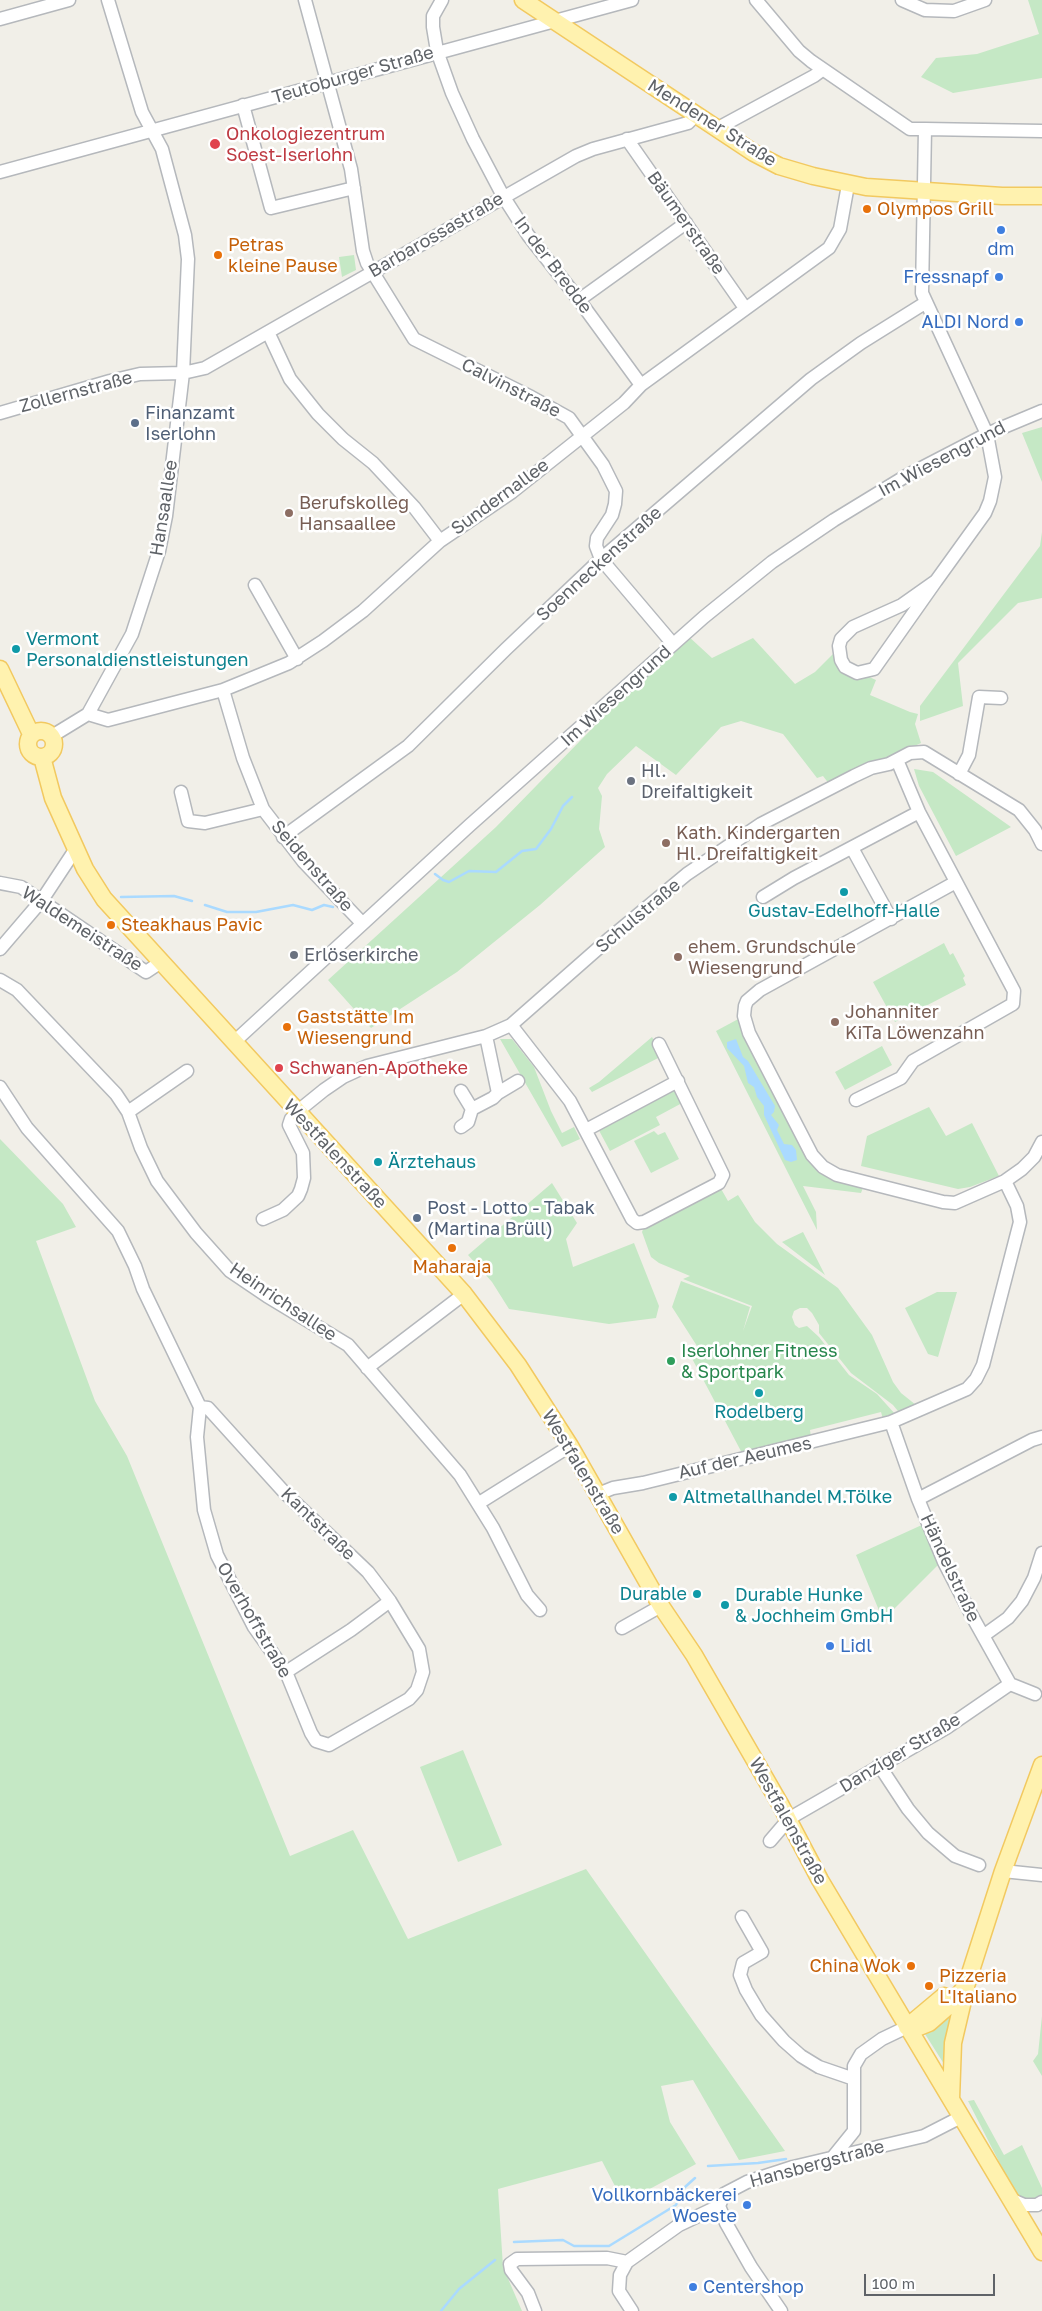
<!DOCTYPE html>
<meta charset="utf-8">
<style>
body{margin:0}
#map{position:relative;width:1042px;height:2311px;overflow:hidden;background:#f1efe8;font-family:"Golos Text",sans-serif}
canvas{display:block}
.scale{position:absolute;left:864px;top:2274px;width:131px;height:22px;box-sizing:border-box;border:2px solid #5f6368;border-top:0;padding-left:6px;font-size:15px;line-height:18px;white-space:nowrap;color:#5f6368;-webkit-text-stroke:4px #fff;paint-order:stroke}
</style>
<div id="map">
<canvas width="1042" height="2311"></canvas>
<div class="scale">100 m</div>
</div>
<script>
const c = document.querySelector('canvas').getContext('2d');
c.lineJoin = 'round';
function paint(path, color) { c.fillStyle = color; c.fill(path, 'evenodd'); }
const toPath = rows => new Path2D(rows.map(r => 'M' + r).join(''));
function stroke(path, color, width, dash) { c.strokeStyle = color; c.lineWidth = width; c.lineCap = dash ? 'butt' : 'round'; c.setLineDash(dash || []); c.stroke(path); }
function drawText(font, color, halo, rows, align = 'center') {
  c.font = font + ' "Golos Text",sans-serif'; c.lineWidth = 5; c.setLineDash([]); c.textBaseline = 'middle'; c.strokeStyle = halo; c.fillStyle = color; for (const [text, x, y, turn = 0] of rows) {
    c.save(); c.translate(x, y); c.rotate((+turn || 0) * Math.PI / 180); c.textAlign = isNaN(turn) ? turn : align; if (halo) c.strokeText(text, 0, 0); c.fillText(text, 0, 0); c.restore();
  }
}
const green = toPath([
 [1028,0,1042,0,1042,78,953,93,921,77,936,58,977,54,1039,34],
 [354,255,356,270,342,277,339,257],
 [1042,427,1042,482,1022,433],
 [1042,532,1042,598,1018,603,958,663,963,706,920,721,920,706,1040,546],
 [687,635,712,658,753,638,795,684,815,672,833,654,837,663,876,680,870,695,910,712,918,714,915,724,921,743,830,785,823,776,817,778,783,734,741,721,721,727,676,775,636,746,607,774,598,788,602,796,599,829,605,847,540,905,457,972,371,1028,328,980,496,827,661,658],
 [914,769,933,772,1011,827,956,856,919,786],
 [944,943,950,955,953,953,965,976,963,978,966,985,895,1022,873,982],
 [742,1017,826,1170,864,1185,861,1193,803,1186,816,1212,817,1230,716,1031],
 [652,1037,662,1056,592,1092,589,1088,599,1082],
 [500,1039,512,1039,534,1067,551,1111,562,1133,574,1127,580,1139,562,1147],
 [882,1046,892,1065,845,1090,835,1072],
 [676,1083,684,1102,656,1117,660,1125,610,1151,595,1123],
 [929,1107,946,1136,972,1123,999,1176,970,1187,958,1189,861,1166,867,1136],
 [654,1131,658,1135,665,1132,679,1159,651,1173,634,1141],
 [0,1139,63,1204,76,1227,36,1241,95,1401,127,1456,290,1856,353,1830,408,1939,586,1869,785,2151,739,2160,693,2080,661,2086,670,2122,696,2164,633,2198,624,2196,617,2190,602,2161,498,2189,503,2267,522,2311,0,2311],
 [552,1183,577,1223,566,1239,573,1267,634,1243,659,1306,656,1318,609,1324,509,1309,492,1282,468,1255],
 [720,1187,728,1201,738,1195,755,1222,777,1244,838,1288,872,1335,893,1382,901,1393,921,1409,902,1416,893,1405,851,1373,819,1333,819,1325,812,1313,807,1308,800,1308,794,1311,792,1317,795,1325,799,1328,807,1326,819,1337,849,1375,877,1394,896,1415,883,1419,881,1412,810,1430,811,1437,743,1455,687,1349,697,1346,672,1307,681,1281,750,1307,743,1331,752,1306,683,1279,690,1276,659,1263,651,1257,642,1232,644,1227],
 [803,1232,825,1275,782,1242],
 [937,1292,957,1292,938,1357,928,1354,905,1308],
 [924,1524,941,1562,883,1620,856,1555],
 [463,1750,502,1845,458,1862,420,1767],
 [1042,1972,1042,2076,1033,2061,1038,2054,1042,2016],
 [956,2004,945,2064,944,2064,925,2034],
 [974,2100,1004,2155,1022,2145,1042,2188,1042,2195,1032,2200,1018,2199,968,2101]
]);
const water = toPath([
 [736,1039,743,1057,748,1061,775,1106,774,1112,771,1115,779,1125,777,1130,784,1144,792,1145,796,1150,797,1160,791,1162,785,1160,764,1115,764,1106,757,1097,754,1087,748,1083,744,1066,727,1048,727,1042]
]);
const stream = toPath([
 [435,874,443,880,449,882,469,871,496,872,522,851,536,849,551,829,563,806,572,797],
 [121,897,174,896,192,901],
 [205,905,227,912,256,912,293,905,312,910,324,905,333,907],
 [708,2166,758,2163,786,2159],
 [514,2242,563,2240,574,2246,609,2246,676,2205,685,2187,695,2178],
 [441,2311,459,2289,495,2260]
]);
const minor = toPath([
 [305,0,351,169,363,251,367,263,414,339,531,397,569,418,603,465,616,491,615,504,612,515,597,538,596,546,601,559,673,644],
 [442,0,433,16,433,27,437,51,452,93,473,139,503,196,528,235,579,300,641,385],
 [756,0,799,51,811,61,910,129,925,129,922,293,987,434,995,477,990,501,985,513,936,581],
 [902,0,925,10,954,11,985,0],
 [0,19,69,0],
 [243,105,271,208,354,188],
 [718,128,814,76,822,70],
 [925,129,1042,131],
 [627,139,745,308],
 [0,172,632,0],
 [579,300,686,223],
 [268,332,290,379,318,414,343,439,373,463,414,507,440,541],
 [0,413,110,381,140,374,183,373,205,368,576,156,593,149,688,123,696,115],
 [936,581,874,669,857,673,845,667,841,660,839,646,841,639,853,627,902,605,936,581],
 [255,585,297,659],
 [223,690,243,758,263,809,303,861,362,923],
 [88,714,108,720,223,690,289,663,323,641,363,611,440,541,512,492,624,403,641,385,829,248,840,229,848,185],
 [52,736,88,714,132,634,159,551,166,516,183,373,188,259,185,235,162,149,142,112,108,0],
 [959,774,969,755,979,697,1001,698],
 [181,792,188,821,205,823,263,809],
 [283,837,408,746,506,649,601,559,811,379,861,343,925,303],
 [852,848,891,919],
 [956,882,760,990,747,1001,745,1006,744,1016,749,1033,812,1155,823,1167,837,1175,943,1202,955,1203,1005,1181,1022,1169,1034,1157,1042,1142],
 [0,883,21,887,146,972,161,962],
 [763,897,794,878,919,812],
 [0,949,42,900,75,850],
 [0,980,17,990,116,1094,128,1112,141,1148,157,1181,196,1233,230,1271,267,1296,348,1345,460,1475,493,1528,527,1595,540,1610],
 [511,1025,570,1101,632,1219,637,1223,644,1222,719,1183,723,1175,659,1044],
 [234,1042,470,825,704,617,772,562,834,520,906,476,987,434,1042,411],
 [0,1087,27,1128,118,1231,135,1266,143,1289,200,1407,197,1437,204,1510,217,1555,254,1627,286,1672,311,1733,316,1741,329,1745,409,1699,417,1690,423,1672,419,1649,390,1601,368,1572,284,1492,208,1408,200,1407],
 [461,1091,472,1109,493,1098,498,1093,486,1036],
 [498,1093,518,1081],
 [856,1100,901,1078,913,1061,1013,1004,1014,991,919,812,897,760],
 [128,1112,187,1071],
 [461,1127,468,1122,472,1109],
 [586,1130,678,1081],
 [263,1219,283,1210,298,1196,301,1189,304,1178,303,1153,289,1125,291,1119,303,1107,324,1090,343,1077,367,1066,486,1036,511,1025,610,938,687,874,761,824,854,776,871,768,889,764,910,753,924,752,1019,810,1035,830,1042,844],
 [367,1368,464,1294],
 [891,1422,918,1499,944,1562,972,1616,1010,1684,1035,1694],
 [598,1494,613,1488,643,1483,891,1422,967,1389,976,1379,983,1365,1020,1222,1017,1206,1005,1181],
 [918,1499,1032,1440,1042,1437],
 [479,1503,570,1446],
 [622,1628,661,1606],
 [983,1636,1008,1618,1022,1601,1034,1578,1042,1553],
 [286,1672,351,1630,390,1601],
 [879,1765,908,1809,928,1833,955,1856,979,1865],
 [770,1841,788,1820,797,1814,946,1728,1010,1684],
 [1003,1871,1042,1875],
 [742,1917,762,1952,743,1963,740,1975,746,1990,761,2015,784,2041,801,2056,819,2067,854,2079],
 [833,2157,854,2131,854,2066,861,2054,882,2039,907,2027],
 [1010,2199,1024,2205,1037,2205,1042,2202],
 [719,2206,726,2223,751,2267,781,2311],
 [535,2311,528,2293,511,2270,510,2264,517,2259,607,2258,627,2262],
 [632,2311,619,2291,620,2275,627,2262,679,2225,719,2206,724,2194,747,2182,793,2167,924,2136,961,2117]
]);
const major = toPath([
 [523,0,754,153,779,166,813,176,866,187,1002,196,1042,196],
 [0,669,31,734],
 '28 744a13 13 0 1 1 26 0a13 13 0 1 1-26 0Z',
 [42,757,53,798,85,869,104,899,464,1294,518,1365,570,1446,661,1606,694,1655,780,1804,820,1880,1042,2252],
 [907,2027,919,2027,929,2023,952,2003,966,1986,1003,1871,1042,1765],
 [907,2027,944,1996],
 [951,2099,953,2043,966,1988]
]);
const markers = [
 [215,144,6,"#e0444e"],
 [867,209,5,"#e8710a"],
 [1001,230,5,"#3f7fe0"],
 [218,255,5,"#e8710a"],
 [999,277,5,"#3f7fe0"],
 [1019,322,5,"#3f7fe0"],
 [135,423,5,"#5c6f8a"],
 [289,513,5,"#8d6e63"],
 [16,649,5,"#0f9aa8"],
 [631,781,5,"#6b7280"],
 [666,843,5,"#8d6e63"],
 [844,892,5,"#0f9aa8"],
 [111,925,5,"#e8710a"],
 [294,955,5,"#6b7280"],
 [678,957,5,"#8d6e63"],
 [835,1022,5,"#8d6e63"],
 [287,1027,5,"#e8710a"],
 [279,1068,5,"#e0444e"],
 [378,1162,5,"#0f9aa8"],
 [417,1218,5,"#5c6f8a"],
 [452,1248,5,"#e8710a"],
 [671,1361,5,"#2e9e5b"],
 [759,1393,5,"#0f9aa8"],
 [673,1497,5,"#0f9aa8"],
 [697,1594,5,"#0f9aa8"],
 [725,1605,5,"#0f9aa8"],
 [830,1646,5,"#3f7fe0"],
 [911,1966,5,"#e8710a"],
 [929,1986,5,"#e8710a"],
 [747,2205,5,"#3f7fe0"],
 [693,2287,5,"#3f7fe0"]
];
const streetNames = [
 ["Teutoburger Straße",353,75,-16],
 ["Mendener Straße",712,123,32],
 ["Bäumerstraße",686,223,55],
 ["Barbarossastraße",436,235,-30],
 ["In der Bredde",553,265,53],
 ["Calvinstraße",511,388,27],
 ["Zollernstraße",76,392,-15],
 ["Im Wiesengrund",942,459,-28],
 ["Sundernallee",500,497,-36],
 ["Hansaallee",164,508,-81],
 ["Soenneckenstraße",599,564,-42],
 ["Im Wiesengrund",616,696,-42],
 ["Seidenstraße",312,866,49],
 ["Schulstraße",638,916,-40],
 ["Waldemeistraße",82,929,33],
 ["Westfalenstraße",335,1154,47],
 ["Heinrichsallee",283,1302,34],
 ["Auf der Aeumes",745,1458,-13],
 ["Westfalenstraße",583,1472,59],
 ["Kantstraße",318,1524,44],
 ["Händelstraße",950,1568,65],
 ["Overhoffstraße",254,1620,60],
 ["Danziger Straße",900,1753,-31],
 ["Westfalenstraße",788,1821,61],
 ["Hansbergstraße",817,2164,-15]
];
const healthNames = [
 ["Onkologiezentrum",226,134],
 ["Soest-Iserlohn",226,155],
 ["Schwanen-Apotheke",289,1068]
];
const foodNames = [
 ["Olympos Grill",877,209],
 ["Petras",228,245],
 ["kleine Pause",228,266],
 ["Steakhaus Pavic",121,925],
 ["Gaststätte Im",297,1017],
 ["Wiesengrund",297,1038],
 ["Maharaja",452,1267,"center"],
 ["China Wok",901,1966,"right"],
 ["Pizzeria",939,1976],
 ["L'Italiano",939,1997]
];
const shopNames = [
 ["dm",1001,249,"center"],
 ["Fressnapf",989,277],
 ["ALDI Nord",1009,322],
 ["Lidl",840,1646,"left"],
 ["Vollkornbäckerei",737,2195],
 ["Woeste",737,2216],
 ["Centershop",703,2287,"left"]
];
const serviceNames = [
 ["Finanzamt",145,413],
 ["Iserlohn",145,434],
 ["Post - Lotto - Tabak",427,1208],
 ["(Martina Brüll)",427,1229]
];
const educationNames = [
 ["Berufskolleg",299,503],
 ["Hansaallee",299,524],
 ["Kath. Kindergarten",676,833],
 ["Hl. Dreifaltigkeit",676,854],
 ["ehem. Grundschule",688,947],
 ["Wiesengrund",688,968],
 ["Johanniter",845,1012],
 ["KiTa Löwenzahn",845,1033]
];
const cultureNames = [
 ["Vermont",26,639],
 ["Personaldienstleistungen",26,660],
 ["Gustav-Edelhoff-Halle",844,911,"center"],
 ["Ärztehaus",388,1162],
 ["Rodelberg",759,1412,"center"],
 ["Altmetallhandel M.Tölke",683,1497],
 ["Durable",687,1594,"right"],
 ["Durable Hunke",735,1595],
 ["& Jochheim GmbH",735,1616]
];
const worshipNames = [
 ["Hl.",641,771],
 ["Dreifaltigkeit",641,792],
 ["Erlöserkirche",304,955]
];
const leisureNames = [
 ["Iserlohner Fitness",681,1351],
 ["& Sportpark",681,1372]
];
paint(green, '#c5e8c5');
paint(water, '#aadaff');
stroke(stream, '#aadaff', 2.5);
stroke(minor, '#b5b8bc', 15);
stroke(major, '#f2c960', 19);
stroke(minor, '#fff', 12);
stroke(major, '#fff2af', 16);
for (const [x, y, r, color] of markers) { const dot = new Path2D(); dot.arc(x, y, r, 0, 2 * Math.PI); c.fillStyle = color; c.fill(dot); stroke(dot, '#fff', 2); }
drawText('18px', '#5f6368', '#fff', streetNames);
drawText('18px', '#be3a42', '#fff', healthNames, 'left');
drawText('18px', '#c56008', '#fff', foodNames, 'left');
drawText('18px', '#366cbe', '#fff', shopNames, 'right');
drawText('18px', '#4e5e75', '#fff', serviceNames, 'left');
drawText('18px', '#785e54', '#fff', educationNames, 'left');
drawText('18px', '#0d838f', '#fff', cultureNames, 'left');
drawText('18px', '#5b616d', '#fff', worshipNames, 'left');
drawText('18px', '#27864d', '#fff', leisureNames, 'left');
</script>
